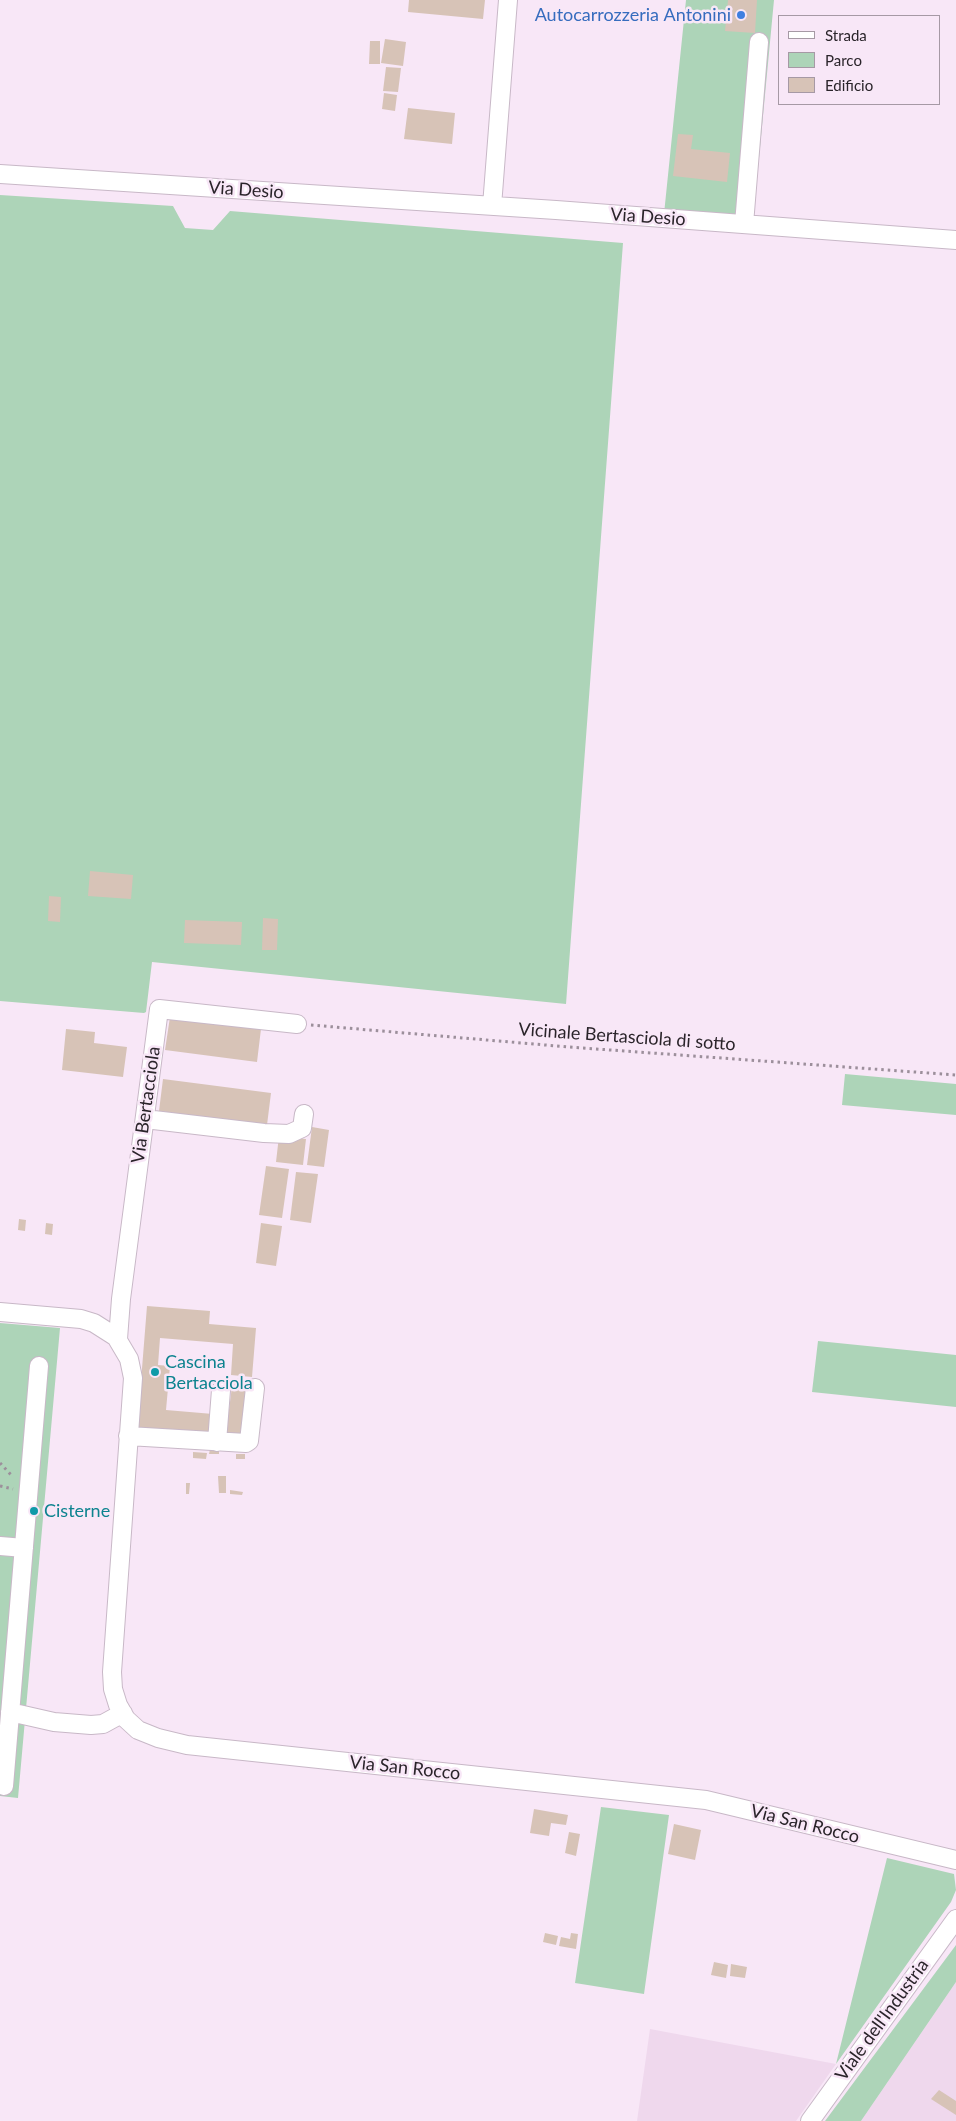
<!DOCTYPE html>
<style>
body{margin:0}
#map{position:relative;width:956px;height:2121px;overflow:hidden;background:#f8e7f7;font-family:Lato,sans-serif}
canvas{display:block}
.legend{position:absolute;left:778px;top:15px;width:162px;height:90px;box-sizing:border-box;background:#f8e7f7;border:1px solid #a699a5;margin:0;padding:6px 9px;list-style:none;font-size:15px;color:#2a242a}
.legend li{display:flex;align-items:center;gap:10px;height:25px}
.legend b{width:25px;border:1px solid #a699a5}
</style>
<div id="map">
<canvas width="956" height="2121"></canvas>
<ul class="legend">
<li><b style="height:6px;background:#fff"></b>Strada</li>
<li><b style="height:14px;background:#add4b8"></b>Parco</li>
<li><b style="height:14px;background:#d7c3b7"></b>Edificio</li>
</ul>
</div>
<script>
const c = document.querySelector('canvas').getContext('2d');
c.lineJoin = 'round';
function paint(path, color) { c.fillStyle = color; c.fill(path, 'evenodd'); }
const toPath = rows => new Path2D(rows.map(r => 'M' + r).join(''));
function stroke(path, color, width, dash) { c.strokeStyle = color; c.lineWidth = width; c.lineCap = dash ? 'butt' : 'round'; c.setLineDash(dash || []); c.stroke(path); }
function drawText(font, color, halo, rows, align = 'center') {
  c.font = font + ' Lato,sans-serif'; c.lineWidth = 5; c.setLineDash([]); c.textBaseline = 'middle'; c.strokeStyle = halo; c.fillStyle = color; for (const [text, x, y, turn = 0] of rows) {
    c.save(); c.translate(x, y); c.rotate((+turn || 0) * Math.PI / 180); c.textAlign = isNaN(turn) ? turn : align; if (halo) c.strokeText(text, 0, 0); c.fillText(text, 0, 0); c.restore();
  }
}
const built = toPath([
 [956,1982,956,2121,861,2121],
 [650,2029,836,2064,796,2121,637,2121]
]);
const green = toPath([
 [686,0,774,0,753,221,664,214],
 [0,195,173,206,185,228,213,230,230,211,623,243,566,1004,152,962,146,1012,144,1013,0,1001],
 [845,1074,956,1084,956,1115,842,1105],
 [0,1323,60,1328,18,1798,0,1796],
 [818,1341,956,1355,956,1407,812,1392],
 [601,1807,669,1815,644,1994,575,1983],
 [887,1858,954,1874,956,1890,951,1902,836,2064],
 [956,1945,956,1982,861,2121,825,2121]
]);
const building = toPath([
 [409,0,485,0,483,19,408,12],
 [728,0,757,0,755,33,725,31],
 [385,39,406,42,403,66,381,63],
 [370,41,380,41,380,64,369,64],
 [386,67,401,68,398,92,383,91],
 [384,93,397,95,395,111,382,109],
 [408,108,455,113,452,144,404,139],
 [678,134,693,135,691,149,730,153,727,182,673,176],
 [90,871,133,875,131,899,88,896],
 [49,896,61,897,60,922,48,921],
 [263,918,278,919,277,950,262,950],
 [185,920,242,922,241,945,184,943],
 [170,1017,261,1029,257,1062,165,1050],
 [66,1029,95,1032,94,1043,127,1047,123,1077,62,1070],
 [163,1079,271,1093,267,1125,159,1111],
 [312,1127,329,1130,324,1167,307,1165],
 [279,1136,306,1139,303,1165,276,1162],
 [266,1166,289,1169,282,1218,259,1215],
 [296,1172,318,1174,311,1223,290,1220],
 [19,1219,26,1220,25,1231,18,1230],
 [46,1223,53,1224,52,1235,45,1234],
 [261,1223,282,1226,276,1266,256,1263],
 [147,1306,210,1311,209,1324,256,1328,252,1377,231,1375,233,1344,160,1338,158,1365,170,1366,166,1410,213,1414,211,1437,137,1431],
 [233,1378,247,1380,240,1436,226,1434],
 [210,1449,219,1449,219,1454,209,1454],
 [193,1452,207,1453,206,1459,193,1458],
 [236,1454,245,1454,245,1459,236,1459],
 [218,1476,226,1476,226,1493,219,1493],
 [186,1483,190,1483,189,1494,186,1494],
 [230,1490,243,1492,242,1495,230,1494],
 [534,1809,568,1815,566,1825,551,1823,549,1836,530,1833],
 [674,1824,701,1830,695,1860,668,1854],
 [569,1832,580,1834,576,1856,565,1853],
 [545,1933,558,1936,556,1945,543,1942],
 [571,1933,578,1934,576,1949,559,1946,561,1937,570,1939],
 [714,1962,728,1965,726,1978,711,1975],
 [731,1964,747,1967,745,1978,730,1976],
 [939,2090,956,2101,956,2115,931,2099]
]);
const path = toPath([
 [311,1025,569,1047,956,1075],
 [0,1463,13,1477],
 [0,1486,13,1489]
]);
const minor = toPath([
 [0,174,556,210,956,240],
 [492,206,508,0],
 [744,224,759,42],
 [145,1119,264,1133,289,1134,302,1128,304,1114],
 [0,1312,81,1319,94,1323,116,1337,129,1359,133,1378,112,1672,113,1689,118,1705,126,1719,138,1730,158,1738,187,1745,706,1800,956,1860],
 [118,1339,121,1299,159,1009,297,1024],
 [128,1436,246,1443,249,1441,255,1388],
 [217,1442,221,1390],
 [0,1546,24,1548],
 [10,1712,54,1722,91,1725,103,1724,123,1713],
 [4,1786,39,1366],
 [810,2121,956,1919]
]);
const markers = [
 [741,15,5,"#3f7fe0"],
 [155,1372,5,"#0f9aa8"],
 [34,1511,5,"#0f9aa8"]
];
const shopNames = [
 ["Autocarrozzeria Antonini",731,15]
];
const streetNames = [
 ["Via Desio",246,190,4],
 ["Via Desio",648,217,4],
 ["Vicinale Bertasciola di sotto",627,1037,4],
 ["Via Bertacciola",146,1105,-82],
 ["Via San Rocco",405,1768,6],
 ["Via San Rocco",805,1824,14],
 ["Viale dell'Industria",882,2020,-54]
];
const cultureNames = [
 ["Cascina",165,1362],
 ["Bertacciola",165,1383],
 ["Cisterne",44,1511]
];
paint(built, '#efd8ed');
paint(green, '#add4b8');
paint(building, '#d7c3b7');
stroke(minor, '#c8b8c7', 20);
stroke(path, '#9c8f9b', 3, [2.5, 4]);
stroke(minor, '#fff', 18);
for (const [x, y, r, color] of markers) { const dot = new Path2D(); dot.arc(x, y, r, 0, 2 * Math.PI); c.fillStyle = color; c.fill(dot); stroke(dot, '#f8e7f7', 2); }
drawText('18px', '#366cbe', '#f8e7f7', shopNames, 'right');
drawText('18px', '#2a242a', '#f8e7f7', streetNames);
drawText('18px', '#0d838f', '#f8e7f7', cultureNames, 'left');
</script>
